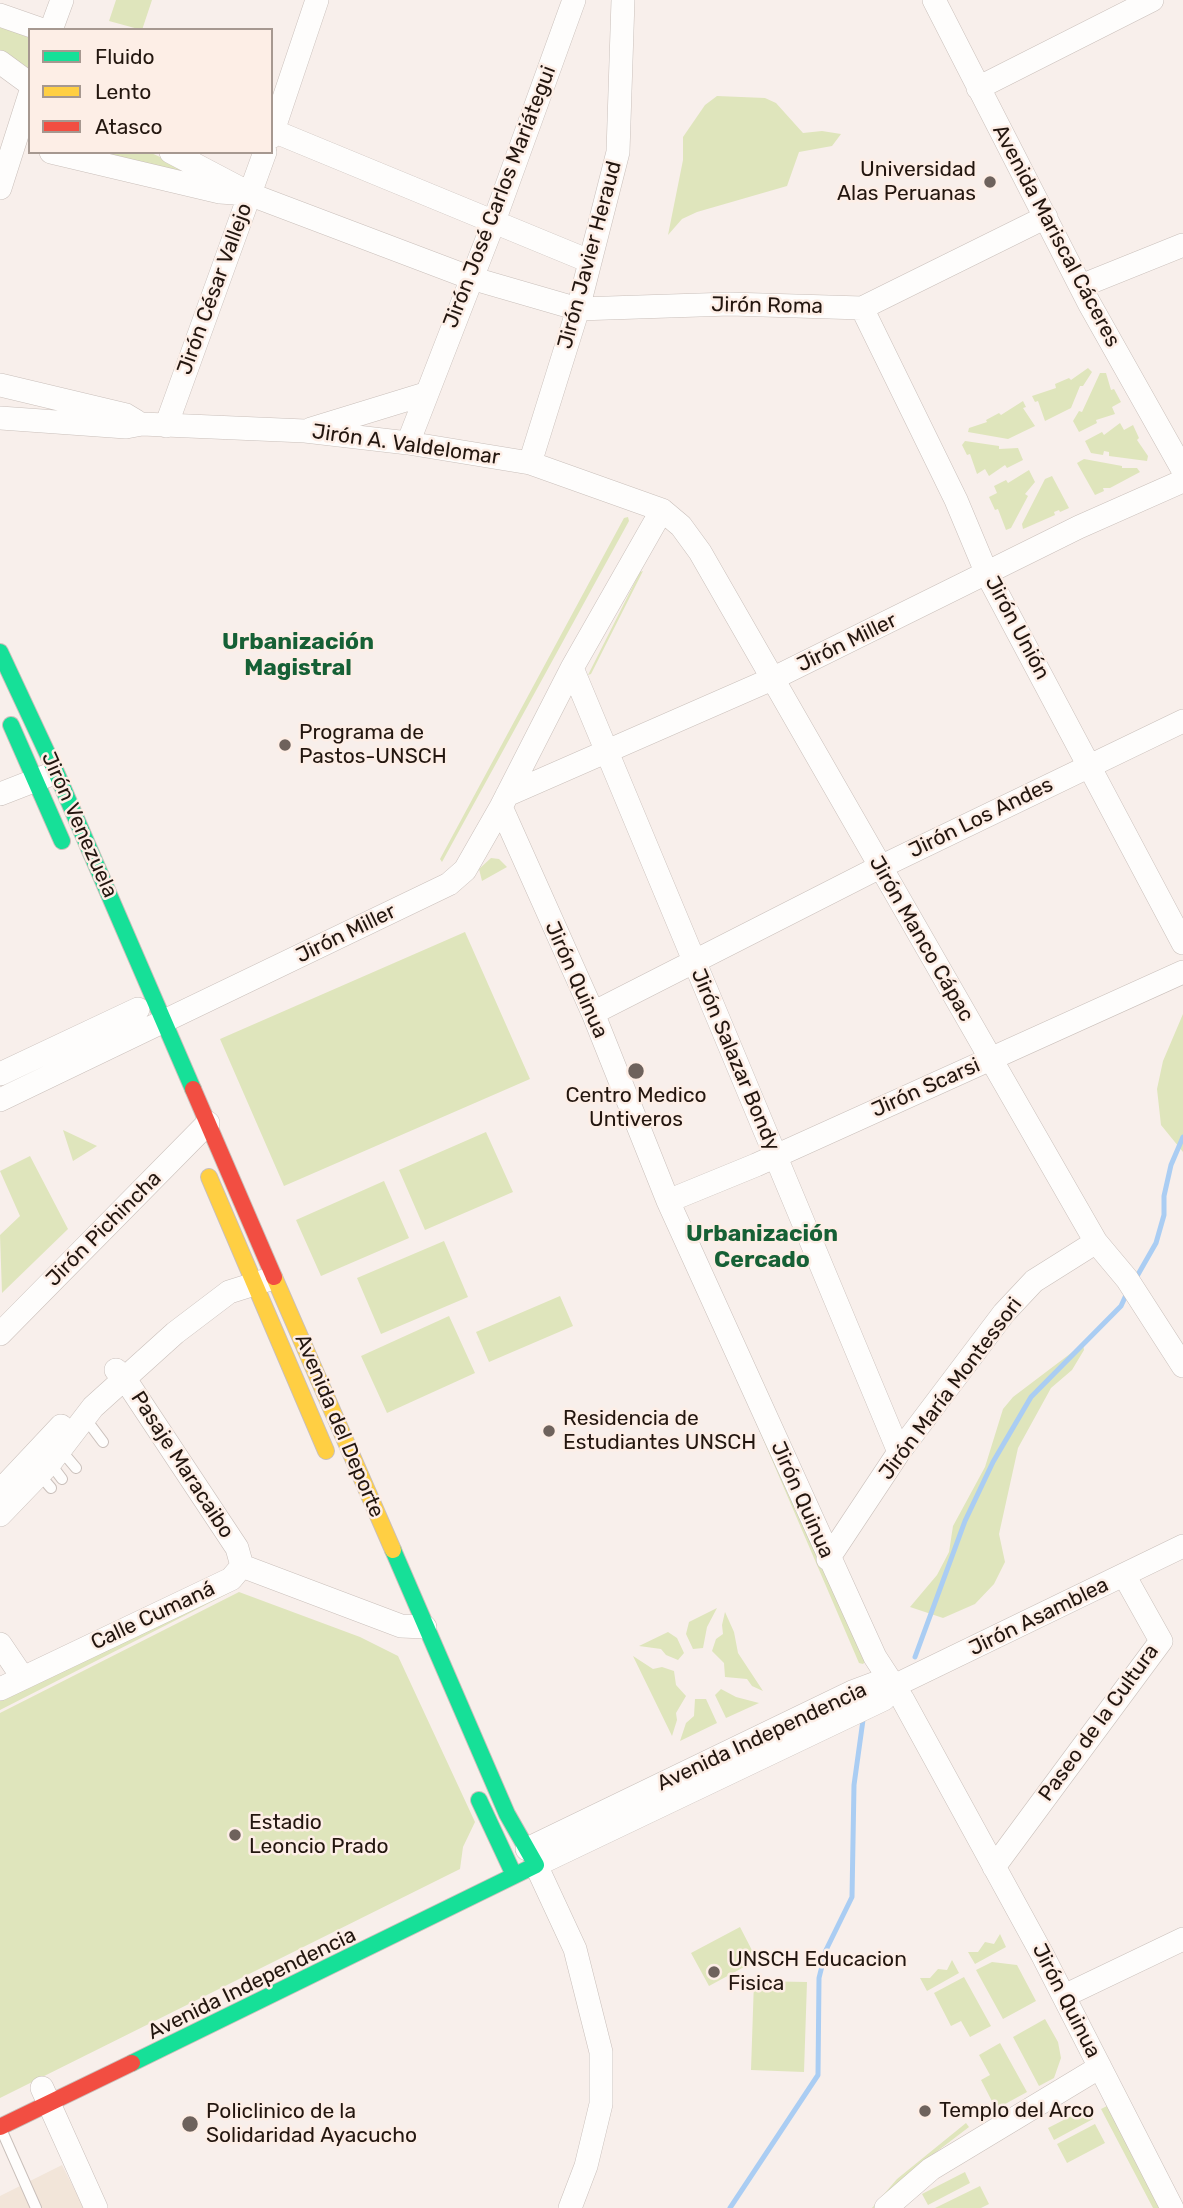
<!DOCTYPE html>
<meta charset="utf-8">
<style>
body{margin:0}
#map{position:relative;width:1183px;height:2208px;overflow:hidden;background:#f8efeb;font-family:Rubik,sans-serif}
canvas{display:block}
.legend{position:absolute;left:28px;top:28px;width:245px;height:126px;box-sizing:border-box;background:#fdeee6;border:2px solid #a69890;margin:0;padding:9px 12px;list-style:none;font-size:21px;color:#23160f}
.legend li{display:flex;align-items:center;gap:14px;height:35px}
.legend b{width:35px;border:2px solid #a69890}
</style>
<div id="map">
<canvas width="1183" height="2208"></canvas>
<ul class="legend">
<li><b style="height:9px;background:#16e098"></b>Fluido</li>
<li><b style="height:9px;background:#ffcf43"></b>Lento</li>
<li><b style="height:9px;background:#f24e42"></b>Atasco</li>
</ul>
</div>
<script>
const c = document.querySelector('canvas').getContext('2d');
c.lineJoin = 'round';
function paint(path, color) { c.fillStyle = color; c.fill(path, 'evenodd'); }
const toPath = rows => new Path2D(rows.map(r => 'M' + r).join(''));
function stroke(path, color, width, dash) { c.strokeStyle = color; c.lineWidth = width; c.lineCap = dash ? 'butt' : 'round'; c.setLineDash(dash || []); c.stroke(path); }
function drawText(font, color, halo, rows, align = 'center') {
  c.font = font + ' Rubik,sans-serif'; c.lineWidth = 5; c.setLineDash([]); c.textBaseline = 'middle'; c.strokeStyle = halo; c.fillStyle = color; for (const [text, x, y, turn = 0] of rows) {
    c.save(); c.translate(x, y); c.rotate((+turn || 0) * Math.PI / 180); c.textAlign = isNaN(turn) ? turn : align; if (halo) c.strokeText(text, 0, 0); c.fillText(text, 0, 0); c.restore();
  }
}
const medical = toPath([
 [62,2165,84,2208,0,2208,0,2196]
]);
const green = toPath([
 [116,0,152,0,142,30,109,21],
 [0,26,30,38,28,70,0,52],
 [717,96,765,98,776,103,803,133,822,131,841,134,832,146,799,152,787,186,697,212,682,219,668,235,683,160,683,137,705,105],
 [95,152,149,152,222,185],
 [1088,368,1092,372,1083,386,1080,386,1071,408,1045,421,1038,401,1035,402,1032,396,1056,388,1055,384,1069,378,1071,380],
 [1100,373,1106,373,1111,390,1114,389,1121,402,1112,407,1115,414,1096,420,1097,423,1079,432,1073,421,1079,411,1082,412],
 [1023,401,1026,407,1023,408,1035,426,1008,439,968,432,969,428,987,422,986,420,999,413,1001,415],
 [1120,423,1124,430,1133,425,1139,438,1137,440,1148,456,1147,461,1109,456,1109,452,1104,451,1103,455,1091,453,1085,441,1102,432,1104,435],
 [965,441,999,446,999,449,1018,448,1023,460,1007,468,1005,465,989,476,985,469,977,474,970,454,967,455,962,445],
 [1084,459,1122,466,1122,468,1137,468,1140,472,1110,488,1103,488,1104,491,1095,495,1077,463],
 [1029,470,1035,482,1025,494,1028,496,1011,528,1006,530,998,509,995,510,989,497,997,493,994,486,1006,480,1008,483],
 [1052,476,1069,508,1060,512,1059,510,1054,512,1055,515,1023,529,1022,524,1045,479],
 [628,517,629,521,442,862,440,859,624,518],
 [643,571,591,674,588,675,640,572],
 [491,858,499,859,507,867,482,881,479,869],
 [528,891,865,1662,863,1664,859,1663],
 [465,932,530,1079,284,1186,220,1039],
 [1183,1014,1183,1152,1161,1125,1157,1089,1163,1061],
 [63,1130,97,1146,73,1161],
 [486,1132,513,1192,425,1230,399,1170],
 [30,1156,68,1229,2,1293,0,1235,20,1216,0,1171],
 [384,1181,409,1238,321,1276,296,1220],
 [444,1241,468,1297,381,1334,357,1278],
 [560,1296,573,1326,489,1362,476,1332],
 [449,1316,475,1373,387,1413,361,1356],
 [1083,1344,1084,1350,1072,1370,1051,1388,1018,1448,999,1534,1005,1562,994,1584,975,1604,943,1618,910,1607,937,1575,949,1552,953,1526,985,1467,1003,1409,1013,1397],
 [232,1590,231,1592,0,1710,0,1699],
 [239,1592,360,1637,398,1656,475,1822,463,1847,460,1869,0,2098,0,1713],
 [717,1608,707,1627,703,1648,693,1649,686,1634,689,1622],
 [725,1612,734,1632,738,1653,763,1691,752,1686,747,1679,725,1677,724,1663,712,1651,716,1639,723,1634,722,1625],
 [668,1632,677,1638,684,1653,678,1660,666,1655,661,1649,639,1646],
 [633,1656,653,1669,662,1667,674,1671,676,1685,686,1696,676,1713,677,1720,672,1736],
 [721,1689,736,1697,759,1703,726,1718,715,1695],
 [695,1699,706,1699,717,1723,680,1741,686,1723,694,1716],
 [740,1927,757,1960,709,1986,691,1953],
 [1000,1934,1006,1947,975,1964,968,1952,978,1952,985,1942,994,1944],
 [952,1960,959,1973,927,1991,920,1978,930,1978,938,1969,947,1970],
 [992,1962,1017,1965,1036,2001,1003,2019,976,1970],
 [964,1977,991,2026,970,2037,961,2021,951,2026,934,1993],
 [754,1981,807,1982,804,2072,751,2070],
 [1045,2019,1058,2042,1061,2058,1054,2078,1039,2086,1013,2037],
 [1000,2043,1027,2092,996,2109,981,2080,990,2075,979,2055],
 [1107,2106,1160,2208,1153,2208,1101,2109],
 [1087,2108,1093,2119,1054,2140,1048,2128],
 [966,2123,969,2127,931,2156,878,2208,872,2208,897,2179],
 [1095,2124,1105,2143,1067,2163,1057,2144],
 [965,2172,970,2183,928,2205,922,2194],
 [980,2186,989,2204,981,2208,935,2208]
]);
const stream = toPath([
 [1136,1278,1156,1243,1164,1215,1164,1196,1171,1165,1183,1137],
 [915,1657,965,1521,993,1462,1031,1397,1121,1306,1127,1293],
 [730,2208,818,2075,819,1978,826,1950,852,1897,854,1785,863,1720]
]);
const lane = toPath([
 [85,1418,103,1442],
 [60,1449,76,1468],
 [50,1463,62,1479],
 [39,1474,51,1488],
 [1,2129,36,2208]
]);
const street = toPath([
 [934,0,1089,303,1183,470],
 [0,15,43,30],
 [51,30,62,0],
 [0,62,30,84],
 [978,88,1152,0],
 [271,130,589,261],
 [271,137,317,0],
 [51,152,220,192,249,194,471,278,578,309,730,304,862,308,1046,217],
 [171,152,247,192],
 [0,188,30,94],
 [1081,286,1183,245],
 [862,308,956,500,987,574,1183,943],
 [0,385,126,415,136,421],
 [0,418,126,427,142,424,305,431,408,443,530,463,662,510,681,526,700,552,1096,1242,1127,1279,1183,1366],
 [166,426,265,152],
 [311,429,425,394],
 [408,443,493,224,574,0],
 [530,463,578,309,618,152,623,0],
 [572,668,899,1452],
 [0,794,49,775],
 [507,795,772,679,1079,527,1183,481],
 [501,807,593,1013,668,1201,875,1657,903,1700,1042,1954,1172,2208],
 [593,1013,870,872,1183,721],
 [0,1074,138,1009],
 [0,1100,449,884,465,870,501,807,572,668,662,510],
 [668,1201,756,1165,1183,972],
 [0,1334,208,1123],
 [116,1370,125,1379,237,1548,242,1566],
 [0,1491,61,1426],
 [0,1515,50,1463,93,1407,175,1333,229,1292,267,1280],
 [828,1559,899,1452,1004,1313,1034,1281,1096,1242],
 [0,1644,23,1678],
 [0,1689,231,1579,242,1566,401,1626,425,1627],
 [527,1849,852,1692,876,1683,894,1686],
 [994,1867,1161,1641,1124,1575],
 [1064,1996,1183,1939],
 [42,2088,96,2208],
 [570,2208,586,2166,601,2104,601,2052,575,1949,536,1865,884,1699,894,1686,1183,1546],
 [886,2208,931,2169,1100,2067]
]);
const fast = toPath([
 [0,652,56,772,193,1089],
 [11,725,62,841],
 [479,1800,514,1875],
 [132,2063,536,1865,507,1814,393,1550]
]);
const slow = toPath([
 [209,1177,326,1451],
 [274,1277,393,1550]
]);
const jam = toPath([
 [193,1089,274,1277],
 [0,2127,132,2063]
]);
const markers = [
 [990,182,7,"#6e625c"],
 [285,745,7,"#6e625c"],
 [636,1071,9,"#6e625c"],
 [549,1431,7,"#6e625c"],
 [235,1835,7,"#6e625c"],
 [714,1972,7,"#6e625c"],
 [925,2111,7,"#6e625c"],
 [190,2124,9,"#6e625c"]
];
const poiNames = [
 ["Universidad",976,170,"right"],
 ["Alas Peruanas",976,194,"right"],
 ["Programa de",299,733],
 ["Pastos-UNSCH",299,757],
 ["Centro Medico",636,1096,"center"],
 ["Untiveros",636,1120,"center"],
 ["Residencia de",563,1419],
 ["Estudiantes UNSCH",563,1443],
 ["Estadio",249,1823],
 ["Leoncio Prado",249,1847],
 ["UNSCH Educacion",728,1960],
 ["Fisica",728,1984],
 ["Templo del Arco",939,2111],
 ["Policlinico de la",206,2112],
 ["Solidaridad Ayacucho",206,2136]
];
const streetNames = [
 ["Jirón José Carlos Mariátegui",500,197,-69],
 ["Avenida Mariscal Cáceres",1056,236,62],
 ["Jirón Javier Heraud",590,255,-75],
 ["Jirón César Vallejo",215,289,-70],
 ["Jirón Roma",767,306,1],
 ["Jirón A. Valdelomar",406,445,8],
 ["Jirón Unión",1017,628,62],
 ["Jirón Miller",847,643,-26],
 ["Jirón Los Andes",981,818,-26],
 ["Jirón Venezuela",79,825,66],
 ["Jirón Miller",346,934,-26],
 ["Jirón Manco Cápac",921,939,60],
 ["Jirón Quinua",576,980,66],
 ["Jirón Salazar Bondy",735,1060,67],
 ["Jirón Scarsi",926,1088,-24],
 ["Jirón Pichincha",104,1229,-45],
 ["Jirón María Montessori",951,1389,-53],
 ["Avenida del Deporte",339,1426,67],
 ["Pasaje Maracaibo",182,1465,57],
 ["Jirón Quinua",802,1500,66],
 ["Calle Cumaná",153,1616,-25],
 ["Jirón Asamblea",1039,1617,-26],
 ["Paseo de la Cultura",1099,1723,-54],
 ["Avenida Independencia",762,1737,-25],
 ["Avenida Independencia",252,1984,-26],
 ["Jirón Quinua",1066,2001,63]
];
const neighbourhoodNames = [
 ["Urbanización",298,642],
 ["Magistral",298,668],
 ["Urbanización",762,1234],
 ["Cercado",762,1260]
];
paint(medical, '#f2e5d9');
paint(green, '#dfe5bc');
stroke(stream, '#aacdf3', 5);
stroke(lane, '#c9bfba', 12);
stroke(street, '#c9bfba', 24);
stroke(fast, '#c9bfba', 18);
stroke(slow, '#c9bfba', 18);
stroke(jam, '#c9bfba', 18);
stroke(lane, '#fefdfc', 10);
stroke(street, '#fefdfc', 23);
stroke(fast, '#16e098', 16);
stroke(slow, '#ffcf43', 16);
stroke(jam, '#f24e42', 16);
for (const [x, y, r, color] of markers) { const dot = new Path2D(); dot.arc(x, y, r, 0, 2 * Math.PI); c.fillStyle = color; c.fill(dot); stroke(dot, '#fdeee6', 2.5); }
drawText('21px', '#23160f', '#fdeee6', poiNames, 'left');
drawText('21px', '#23160f', '#fdeee6', streetNames);
drawText('bold 23px', '#166035', '#fdeee6', neighbourhoodNames);
</script>
